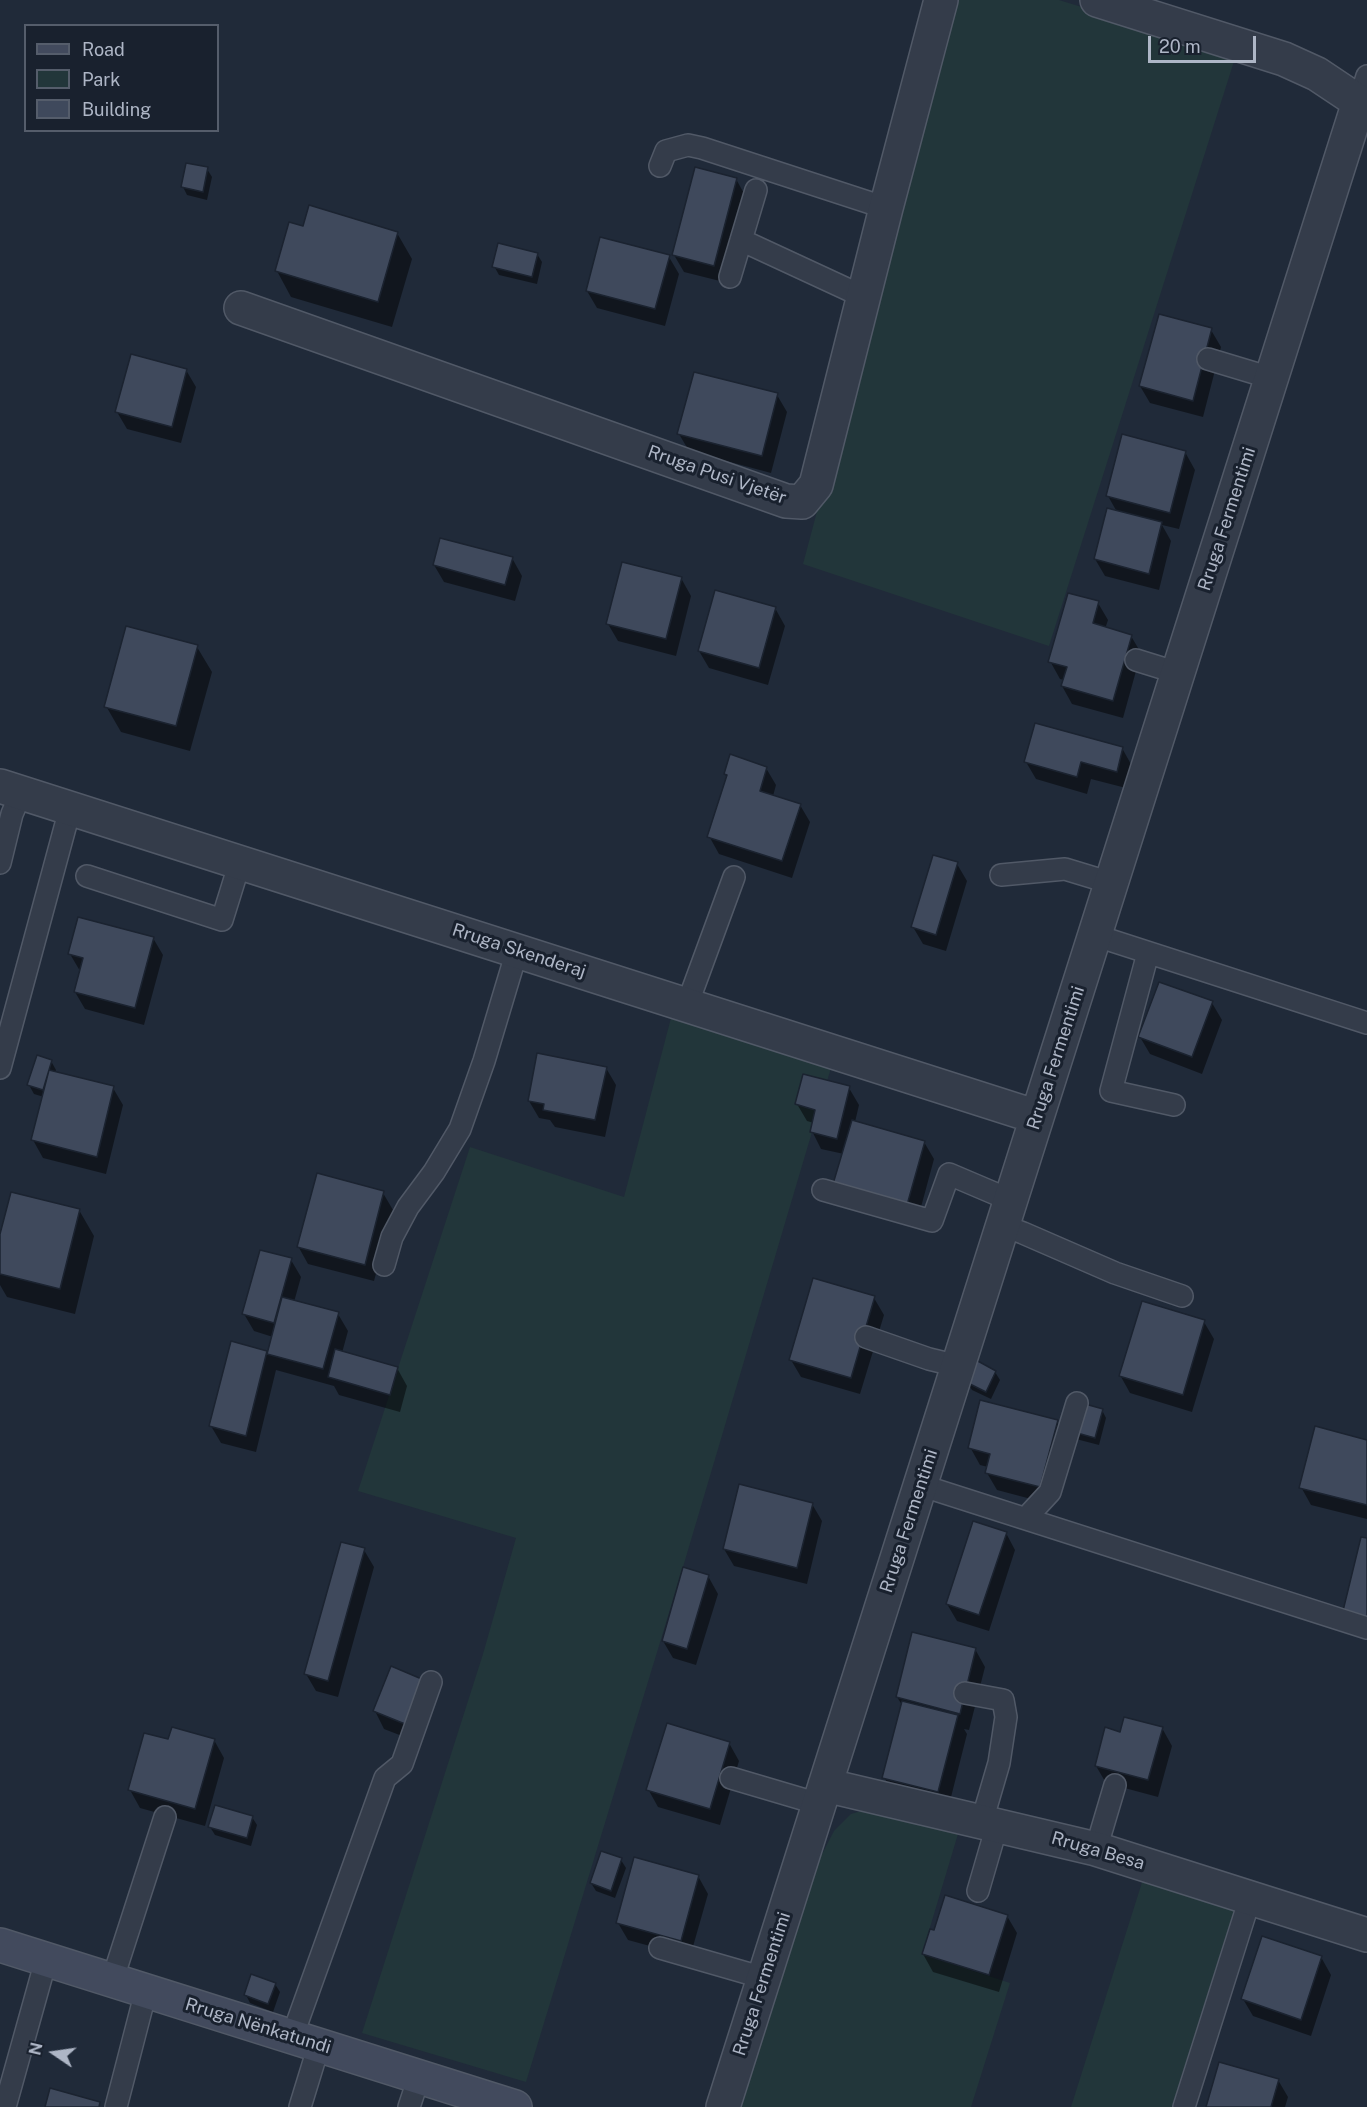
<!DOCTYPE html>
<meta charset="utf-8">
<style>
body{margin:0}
#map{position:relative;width:1367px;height:2107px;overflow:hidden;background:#202a39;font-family:"Public Sans",sans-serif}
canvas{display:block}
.legend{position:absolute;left:24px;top:24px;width:195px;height:108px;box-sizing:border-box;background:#19212e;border:2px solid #555d6b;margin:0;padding:8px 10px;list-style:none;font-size:18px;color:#aeb6c6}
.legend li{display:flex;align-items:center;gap:12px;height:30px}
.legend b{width:30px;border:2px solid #555d6b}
.north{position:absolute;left:24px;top:2023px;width:60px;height:60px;-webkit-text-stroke:4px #19212e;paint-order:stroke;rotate:283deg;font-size:16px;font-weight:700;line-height:24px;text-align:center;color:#aeb6c6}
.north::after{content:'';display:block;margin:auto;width:21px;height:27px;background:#aeb6c6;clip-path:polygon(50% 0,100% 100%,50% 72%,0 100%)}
.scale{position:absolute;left:1148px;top:36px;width:108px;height:27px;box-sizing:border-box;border:3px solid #aeb6c6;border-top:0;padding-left:8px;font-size:18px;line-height:21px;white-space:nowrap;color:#aeb6c6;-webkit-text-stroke:4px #19212e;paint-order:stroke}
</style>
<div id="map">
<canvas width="1367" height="2107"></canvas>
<ul class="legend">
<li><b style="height:8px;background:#424a5d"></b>Road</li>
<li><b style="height:16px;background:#22363a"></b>Park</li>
<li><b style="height:16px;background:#3f495c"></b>Building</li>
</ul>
<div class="north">N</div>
<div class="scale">20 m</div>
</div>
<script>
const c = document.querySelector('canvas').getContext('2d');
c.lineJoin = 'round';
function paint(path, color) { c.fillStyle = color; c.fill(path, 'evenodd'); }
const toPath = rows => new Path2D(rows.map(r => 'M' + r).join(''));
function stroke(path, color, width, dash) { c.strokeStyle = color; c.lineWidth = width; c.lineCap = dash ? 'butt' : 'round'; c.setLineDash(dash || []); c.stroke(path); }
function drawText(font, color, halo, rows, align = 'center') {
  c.font = font + ' "Public Sans",sans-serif'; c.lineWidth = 6; c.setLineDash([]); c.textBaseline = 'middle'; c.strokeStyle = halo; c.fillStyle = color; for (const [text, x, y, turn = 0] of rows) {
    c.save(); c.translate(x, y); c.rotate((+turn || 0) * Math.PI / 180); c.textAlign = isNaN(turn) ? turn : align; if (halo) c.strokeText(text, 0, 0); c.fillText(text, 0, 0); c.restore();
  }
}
const green = toPath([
 [953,0,1059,0,1236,55,1049,646,803,564],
 [671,1018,831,1068,683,1567,526,2082,362,2033,483,1654,516,1538,358,1491,470,1147,624,1197],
 [879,1806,958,1834,922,1954,1010,1983,971,2107,741,2107,820,1858,834,1831,851,1814],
 [1144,1876,1236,1905,1172,2107,1071,2107]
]);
const shadow = toPath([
 [207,169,212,177,207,200,187,195,183,187],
 [736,179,746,197,724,282,684,272,674,255],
 [304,228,397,233,412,259,392,327,291,297,277,271],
 [537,254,542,262,537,284,499,275,494,266],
 [669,257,679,274,665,326,597,308,587,291],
 [1211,330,1221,347,1203,417,1150,403,1140,386],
 [186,370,196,387,181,443,127,429,117,412],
 [777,395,787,412,771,473,689,451,679,434],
 [1185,452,1195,470,1179,529,1162,525,1171,541,1159,590,1105,576,1095,559,1117,512,1108,496],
 [512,558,522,576,515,601,444,582,434,565],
 [681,578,691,596,676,656,618,641,608,624],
 [1098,603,1108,620,1105,629,1131,636,1141,653,1123,718,1072,704,1062,686,1064,680,1060,679,1050,661],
 [775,608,785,626,768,685,709,668,699,651],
 [197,647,212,672,190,751,121,732,106,706],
 [1122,748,1132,766,1126,788,1091,779,1087,794,1036,779,1026,762],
 [766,768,776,785,773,796,800,805,810,822,792,878,719,854,709,836,727,778,725,774],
 [957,864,967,881,946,951,923,944,913,927],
 [153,938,163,955,144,1025,85,1009,75,992,80,971,70,954],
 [1212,1003,1222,1020,1202,1074,1150,1054,1140,1037],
 [51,1061,56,1070,55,1073,113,1088,123,1105,106,1174,43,1158,33,1140,44,1097,34,1094,29,1085],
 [606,1068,616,1085,605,1137,555,1127,550,1120,539,1118,529,1101],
 [849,1088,859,1105,855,1122,924,1142,934,1159,917,1222,844,1154,821,1149,812,1131,814,1123,807,1121,797,1104],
 [383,1193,393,1210,374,1281,308,1264,298,1246],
 [79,1210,94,1236,75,1314,7,1297,0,1285,0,1240],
 [291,1260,301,1277,294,1302,338,1314,348,1331,342,1353,397,1368,407,1386,400,1412,339,1395,334,1386,276,1370,256,1452,221,1443,211,1426,232,1343,268,1353,273,1337,254,1331,244,1314],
 [874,1298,884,1315,860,1394,801,1377,791,1360],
 [1204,1322,1214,1339,1192,1412,1130,1393,1120,1375],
 [995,1372,1000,1380,991,1399,972,1390,967,1382],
 [1079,1404,1102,1410,1106,1418,1099,1445,1076,1439],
 [1057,1421,1067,1439,1050,1504,997,1490,987,1473,988,1467,980,1465,970,1447],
 [1367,1441,1367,1519,1311,1505,1301,1487],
 [812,1504,822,1521,807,1584,734,1566,724,1549],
 [1006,1533,1015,1550,989,1631,957,1621,947,1604],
 [364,1550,374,1567,338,1697,316,1691,306,1674],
 [708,1576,718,1594,696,1665,673,1658,663,1641],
 [975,1649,985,1667,969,1730,964,1729,967,1734,948,1809,894,1795,884,1777,902,1705,897,1697],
 [423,1681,415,1741,384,1729,375,1711],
 [1162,1728,1172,1746,1158,1797,1106,1783,1096,1766,1121,1734],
 [214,1740,224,1758,205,1826,140,1808,130,1790,169,1741],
 [729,1743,739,1761,720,1825,658,1807,648,1789],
 [252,1817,257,1825,251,1846,215,1835,210,1827],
 [621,1860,626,1868,615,1898,596,1891,591,1883],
 [698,1876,708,1894,690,1957,628,1940,618,1923],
 [1007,1916,1017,1933,999,1992,933,1972,923,1954,935,1932],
 [1321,1957,1331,1975,1311,2036,1253,2016,1243,1999],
 [275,1984,280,1992,273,2012,250,2003,246,1995],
 [1278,2080,1288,2097,1285,2107,1208,2107]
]);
const building = toPath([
 [186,163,208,167,203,192,181,187,186,163],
 [695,167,737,178,714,266,672,255,695,167],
 [309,205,398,232,378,302,275,271,289,222,303,226,309,205],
 [600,237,670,255,655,309,586,291,600,237],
 [498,243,538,253,532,277,492,267,498,243],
 [1159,314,1212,328,1193,401,1139,386,1159,314],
 [131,354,187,369,172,427,115,412,131,354],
 [694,372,778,393,762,456,677,434,694,372],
 [1122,434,1186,451,1170,513,1106,496,1122,434],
 [1107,508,1162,522,1149,574,1094,559,1107,508],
 [440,538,513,557,505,585,433,565,440,538],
 [622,562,682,577,666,639,606,624,622,562],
 [715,590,776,607,759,668,698,651,715,590],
 [1068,593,1099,601,1093,623,1132,635,1113,701,1061,686,1067,667,1048,662,1068,593],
 [126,626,198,645,176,726,104,707,126,626],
 [1035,723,1123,747,1117,772,1081,762,1077,777,1024,762,1035,723],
 [730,754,767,767,760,791,801,804,782,861,707,837,727,775,724,774,730,754],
 [933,855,958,862,936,935,911,927,933,855],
 [78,917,154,937,135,1008,74,992,83,958,68,954,78,917],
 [1159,982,1213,1001,1192,1057,1138,1037,1159,982],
 [537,1053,607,1067,595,1120,543,1110,544,1104,528,1101,537,1053],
 [37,1055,52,1060,43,1090,27,1085,37,1055],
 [49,1070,114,1086,97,1157,31,1140,49,1070],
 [803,1074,850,1086,837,1139,810,1132,815,1110,795,1104,803,1074],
 [852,1120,925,1141,907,1205,833,1184,852,1120],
 [317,1173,384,1191,365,1265,297,1247,317,1173],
 [11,1192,80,1209,60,1289,0,1274,0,1234,11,1192],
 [260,1250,292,1258,274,1323,242,1314,260,1250],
 [813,1278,875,1296,851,1378,789,1360,813,1278],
 [282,1297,339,1312,323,1369,267,1354,282,1297],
 [1142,1301,1205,1320,1183,1395,1119,1376,1142,1301],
 [231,1341,267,1351,246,1436,209,1426,231,1341],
 [335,1349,398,1367,390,1395,328,1377,335,1349],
 [976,1360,996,1371,986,1392,966,1382,976,1360],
 [980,1400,1058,1420,1040,1487,985,1473,990,1454,968,1448,980,1400],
 [1078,1402,1103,1409,1095,1438,1070,1431,1078,1402],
 [1315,1426,1367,1440,1367,1505,1299,1488,1315,1426],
 [739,1484,813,1503,797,1568,723,1549,739,1484],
 [973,1521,1007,1532,979,1615,946,1604,973,1521],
 [1361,1537,1367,1538,1367,1625,1341,1619,1361,1537],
 [341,1542,365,1548,328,1681,304,1674,341,1542],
 [683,1567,709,1575,687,1649,662,1641,683,1567],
 [912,1632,976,1648,960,1714,896,1697,912,1632],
 [391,1666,424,1680,405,1724,373,1711,391,1666],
 [902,1701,958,1715,938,1792,882,1778,902,1701],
 [1124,1717,1163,1727,1148,1780,1095,1766,1105,1727,1120,1732,1124,1717],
 [667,1723,730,1742,710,1809,646,1790,667,1723],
 [172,1727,215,1739,195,1809,128,1790,144,1733,168,1739,172,1727],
 [215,1805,253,1816,247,1838,208,1827,215,1805],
 [601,1851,622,1858,611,1891,590,1883,601,1851],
 [634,1857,699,1875,681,1941,616,1923,634,1857],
 [945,1895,1008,1915,989,1975,922,1954,930,1929,934,1930,945,1895],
 [1262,1936,1322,1956,1301,2020,1241,1999,1262,1936],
 [251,1974,276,1983,268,2004,244,1995,251,1974],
 [1219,2062,1279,2079,1271,2107,1206,2107,1219,2062],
 [50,2088,100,2102,99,2107,45,2107,50,2088]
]);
const lane = toPath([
 [1359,102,1367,76],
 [660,166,666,151,688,145,702,148,886,208],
 [741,240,864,297],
 [730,277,756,190],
 [1208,359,1271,378],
 [1136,660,1178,673],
 [0,863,12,814,21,793],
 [1001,875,1065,869,1111,883],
 [87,876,222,920,240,862],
 [1094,935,1367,1023],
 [1148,953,1111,1091,1174,1105],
 [687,1005,734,877],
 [0,1068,70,809],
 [823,1190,932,1221,949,1174,996,1194,1011,1196],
 [1002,1225,1023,1233,1115,1273,1182,1296],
 [384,1265,392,1237,408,1207,434,1172,460,1129,484,1061,517,951],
 [866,1337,929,1359,958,1366],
 [920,1485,1367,1628],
 [1026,1518,1050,1492,1077,1403],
 [965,1693,1003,1700,1006,1717,999,1763,982,1821],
 [731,1778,819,1804],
 [1096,1849,1115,1785],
 [978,1891,994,1836,999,1825],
 [660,1948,764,1978],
 [112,1981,165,1817],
 [292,2037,385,1778,402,1764,431,1682],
 [5,2107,46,1960],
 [116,2107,146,1991],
 [300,2107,319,2045],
 [409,2107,419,2077],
 [1184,2107,1246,1911,1249,1896]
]);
const street = toPath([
 [241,308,786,501,802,502,816,485,886,208,941,0],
 [0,786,1037,1117],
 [825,1785,1096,1849,1367,1935],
 [723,2107,1359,102,1317,74,1284,59,1097,0]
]);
const secondary = toPath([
 [0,1945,515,2107]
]);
const streetNames = [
 ["Rruga Pusi Vjetër",717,475,19],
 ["Rruga Fermentimi",1227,519,-72],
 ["Rruga Skenderaj",519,951,18],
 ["Rruga Fermentimi",1056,1058,-72],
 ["Rruga Fermentimi",909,1521,-72],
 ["Rruga Besa",1098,1851,16],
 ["Rruga Fermentimi",762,1984,-72],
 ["Rruga Nënkatundi",258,2026,17]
];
paint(green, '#22363a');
paint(shadow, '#0007');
paint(building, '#3f495c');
stroke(building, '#1b2330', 1.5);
stroke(lane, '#515967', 24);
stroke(street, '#515967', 36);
stroke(secondary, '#515967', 36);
stroke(lane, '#343c4a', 21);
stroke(street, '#343c4a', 33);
stroke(secondary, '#424a5d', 33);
drawText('18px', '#aeb6c6', '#19212e', streetNames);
</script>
